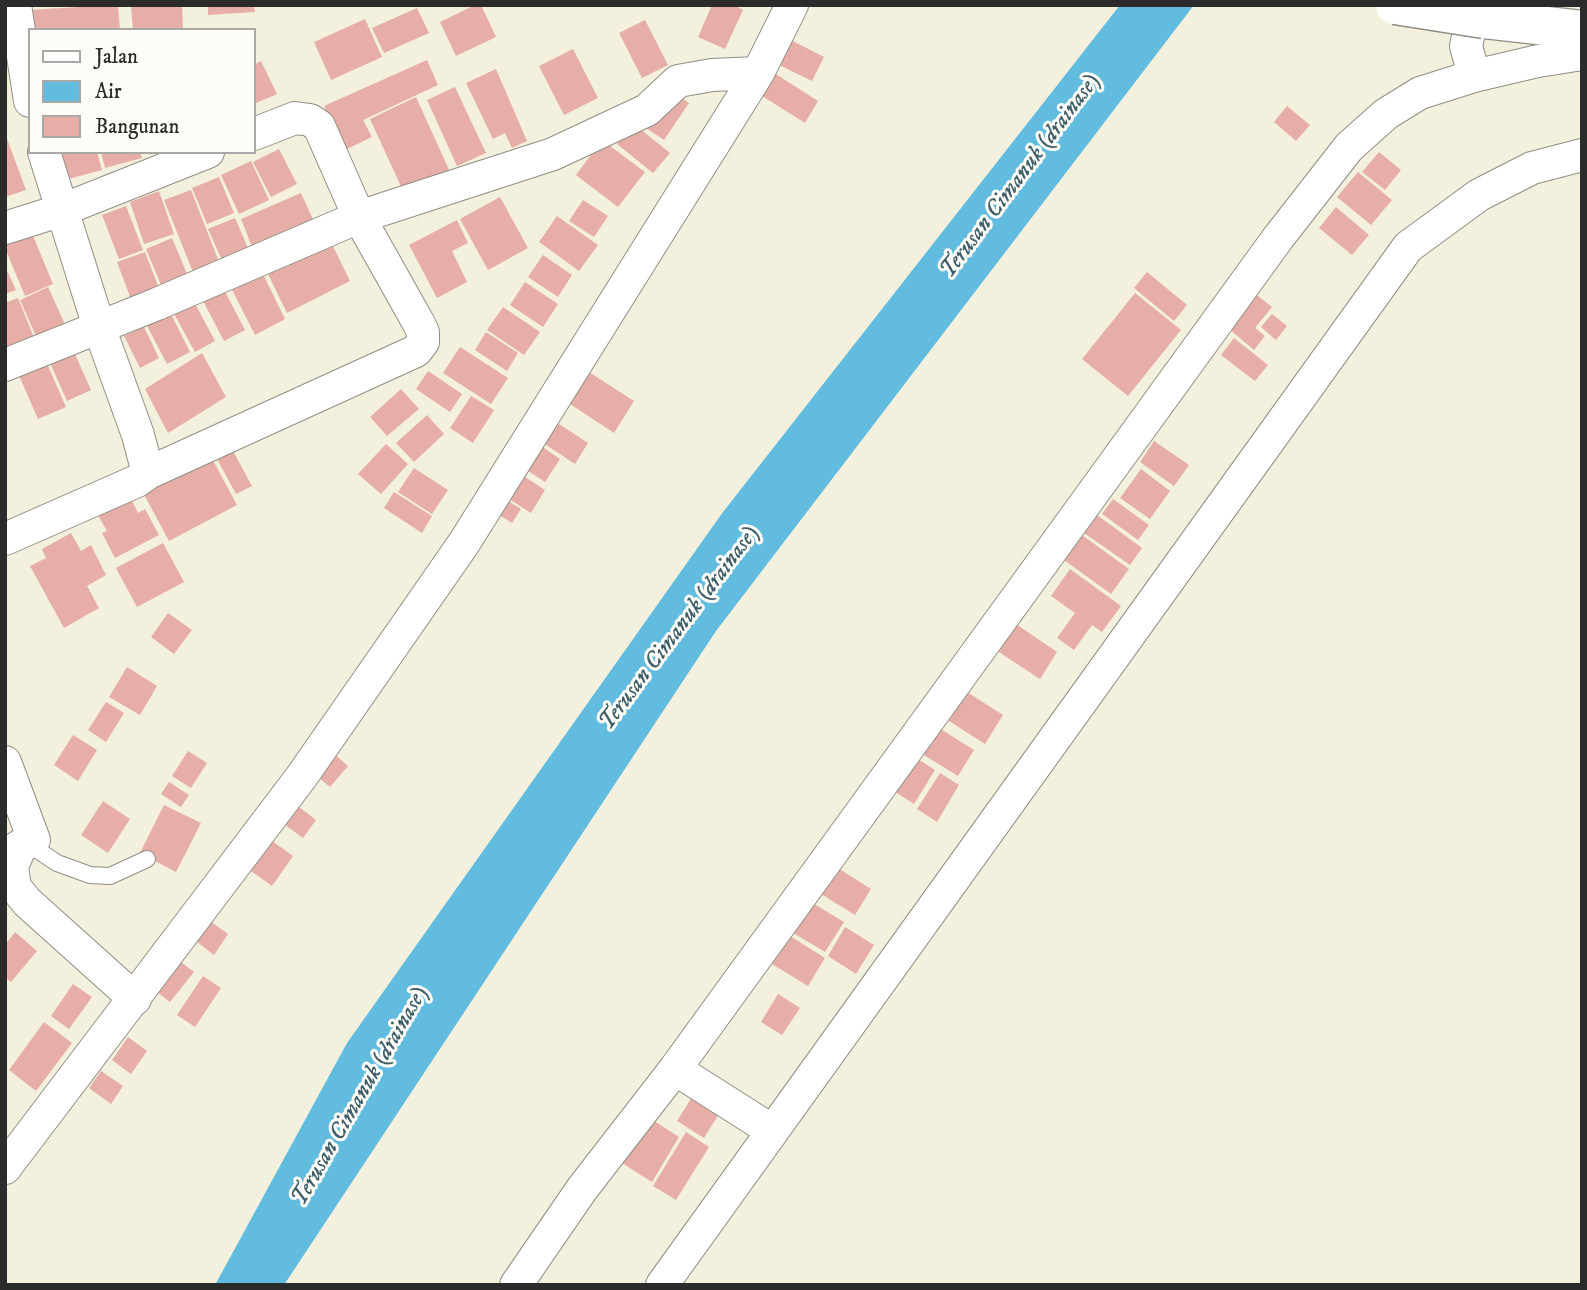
<!DOCTYPE html>
<style>
body{margin:0}
#map{position:relative;width:1587px;height:1290px;overflow:hidden;background:#f4f0de;font-family:"IM FELL DW Pica",serif}
canvas{display:block}
.frame{position:absolute;inset:0;border:7px solid #2b2b2b;pointer-events:none}
.legend{position:absolute;left:28px;top:28px;width:228px;height:126px;box-sizing:border-box;background:#fdfcf7;border:2px solid #a9a8a5;margin:0;padding:9px 12px;list-style:none;font-size:21px;color:#2b2b2b}
.legend li{display:flex;align-items:center;gap:14px;height:35px}
.legend b{width:35px;border:2px solid #a9a8a5}
</style>
<div id="map">
<canvas width="1587" height="1290"></canvas>
<div class="frame"></div>
<ul class="legend">
<li><b style="height:9px;background:#fff"></b>Jalan</li>
<li><b style="height:19px;background:#61bcdf"></b>Air</li>
<li><b style="height:19px;background:#e6aea6"></b>Bangunan</li>
</ul>
</div>
<script>
const ctx = document.querySelector('canvas').getContext('2d');
ctx.lineJoin = 'round';
function fillPath(path, color) {
  ctx.fillStyle = color;
  ctx.fill(path, 'evenodd');
}
function toPath(rows) {
  const path = new Path2D();
  for (const r of rows) {
    path.moveTo(r[0], r[1]);
    for (let i = 2; i < r.length; i += 2) path.lineTo(r[i], r[i + 1]);
  }
  return path;
}
function stroke(path, color, width, dash) {
  ctx.strokeStyle = color;
  ctx.lineWidth = width;
  ctx.lineCap = dash ? 'butt' : 'round';
  ctx.setLineDash(dash || []);
  ctx.stroke(path);
}
function drawText(font, color, halo, rows, align = 'center') {
  ctx.font = font + ' "IM FELL DW Pica",serif';
  ctx.lineWidth = 6;
  ctx.setLineDash([]);
  ctx.textBaseline = 'middle';
  ctx.strokeStyle = halo;
  ctx.fillStyle = color;
  for (const [text, x, y, turn = 0] of rows) {
    ctx.save();
    ctx.translate(x, y);
    ctx.rotate((+turn || 0) * Math.PI / 180);
    ctx.textAlign = isNaN(turn) ? turn : align;
    if (halo) ctx.strokeText(text, 0, 0);
    ctx.fillText(text, 0, 0);
    ctx.restore();
  }
}
const water = toPath([
 [1120,5,1194,5,716,631,284,1285,215,1285,347,1043,723,512]
]);
const building = toPath([
 [112,5,118,5,120,30,31,30,29,10],
 [131,5,182,5,183,30,133,30],
 [208,5,254,5,255,12,208,15],
 [475,5,481,5,496,37,456,56,440,22],
 [712,5,734,5,743,10,725,49,698,37],
 [417,8,429,33,384,53,372,28],
 [365,19,382,57,331,80,314,42],
 [645,20,668,65,642,78,619,33],
 [785,37,824,57,812,81,773,62],
 [573,49,598,98,564,115,539,66],
 [427,60,438,85,363,120,372,137,345,150,324,106],
 [261,61,277,94,254,104,254,65],
 [496,69,527,141,512,148,505,133,493,139,466,83],
 [768,69,818,101,805,123,754,91],
 [455,87,486,153,457,166,427,100],
 [671,90,689,103,664,140,646,128],
 [416,97,450,172,404,193,370,119],
 [1287,106,1310,125,1296,141,1274,122],
 [634,124,670,153,653,173,617,144],
 [6,136,26,190,5,197,5,137],
 [602,140,645,172,618,207,576,175],
 [279,149,297,184,271,197,253,162],
 [58,152,97,152,102,170,65,180],
 [101,152,140,152,142,158,105,168],
 [1379,152,1401,170,1385,190,1362,172],
 [251,161,269,200,239,214,221,175],
 [1358,172,1392,200,1371,225,1337,197],
 [219,177,234,213,207,224,192,188],
 [191,190,221,267,195,277,164,200],
 [159,191,174,234,144,244,130,202],
 [301,193,316,226,254,252,241,219],
 [500,197,528,248,488,270,460,219],
 [583,200,608,216,594,237,569,221],
 [126,206,143,250,119,259,102,215],
 [1336,207,1369,235,1352,255,1319,228],
 [557,216,598,245,579,271,539,242],
 [235,218,251,255,225,267,208,229],
 [457,220,468,243,452,251,467,282,437,298,409,245],
 [31,231,53,284,25,296,5,248,5,242],
 [172,238,192,286,166,297,146,249],
 [329,238,350,281,287,313,266,270],
 [145,252,160,291,132,302,117,262],
 [543,255,572,275,558,297,528,277],
 [5,266,16,290,5,294],
 [259,266,285,319,255,335,228,282],
 [1147,272,1187,305,1174,321,1134,288],
 [525,282,558,304,543,327,510,305],
 [222,286,245,330,224,341,201,297],
 [48,287,68,331,39,343,20,300],
 [1249,289,1272,307,1255,328,1265,336,1254,350,1222,323],
 [1135,293,1181,330,1128,396,1082,359],
 [18,298,35,340,9,351,5,341,5,303],
 [193,300,215,341,195,352,173,312],
 [503,307,540,332,524,355,487,330],
 [169,310,190,352,167,364,145,322],
 [1272,314,1287,326,1276,340,1261,327],
 [144,327,159,358,140,368,124,336],
 [486,332,518,353,507,371,475,350],
 [1234,338,1268,365,1255,381,1221,355],
 [70,343,91,390,67,401,46,354],
 [460,347,508,378,491,404,443,373],
 [202,353,226,397,168,433,145,389],
 [45,359,66,407,38,419,17,371],
 [578,365,634,401,614,433,558,396],
 [428,371,462,394,450,412,416,389],
 [401,389,419,409,387,436,370,417],
 [471,396,494,410,473,443,450,428],
 [427,415,444,434,414,462,396,443],
 [553,420,588,443,575,464,540,441],
 [531,439,560,459,545,482,516,463],
 [1154,441,1189,465,1174,486,1140,462],
 [386,444,408,464,381,494,358,474],
 [208,451,237,505,169,541,140,487],
 [233,451,252,486,236,494,217,459],
 [414,468,448,490,432,514,398,492],
 [1141,469,1170,491,1150,519,1120,498],
 [516,471,545,490,531,513,501,494],
 [394,492,432,516,422,533,384,508],
 [128,493,138,513,145,509,159,535,115,558,102,533,107,531,95,510],
 [500,496,521,509,512,523,491,510],
 [1113,499,1149,525,1138,540,1102,514],
 [1097,515,1142,548,1130,565,1084,533],
 [71,533,81,551,91,545,106,575,87,586,99,608,64,628,30,566,46,558,42,549],
 [1082,535,1129,569,1111,594,1064,560],
 [163,543,184,582,137,607,116,568],
 [1070,569,1121,606,1102,632,1092,625,1074,650,1057,638,1075,613,1051,596],
 [168,613,192,630,174,654,151,637],
 [1016,624,1057,652,1040,679,999,652],
 [127,667,157,686,140,715,109,697],
 [967,692,1003,715,985,744,949,721],
 [106,702,124,713,106,742,88,730],
 [936,726,974,750,958,776,919,752],
 [73,735,97,750,78,781,54,765],
 [188,751,207,763,191,788,172,776],
 [332,752,348,766,330,787,313,773],
 [910,754,935,770,914,804,889,788],
 [940,773,959,785,937,822,917,809],
 [169,782,189,795,181,807,161,794],
 [103,801,130,819,108,853,81,835],
 [295,804,316,820,303,838,281,822],
 [164,805,201,823,176,872,140,853],
 [265,836,293,856,272,886,244,866],
 [838,868,871,889,855,915,821,894],
 [809,901,844,922,825,952,790,931],
 [202,915,228,934,214,955,188,935],
 [845,927,874,945,856,974,828,956],
 [15,932,37,951,11,982,5,977,5,945],
 [790,936,825,958,808,986,772,964],
 [177,959,194,972,170,1002,153,989],
 [203,976,221,988,195,1027,177,1015],
 [73,984,92,997,69,1029,51,1016],
 [778,994,800,1008,782,1035,761,1022],
 [44,1022,72,1043,36,1091,9,1070],
 [128,1037,147,1051,131,1074,112,1060],
 [101,1071,123,1086,111,1104,89,1088],
 [692,1097,719,1114,704,1138,677,1121],
 [642,1113,679,1137,652,1182,614,1158],
 [686,1132,709,1147,676,1200,653,1186]
]);
const service = toPath([
 [34,840,39,851,57,863,90,875,110,876,147,859]
]);
const minor = toPath([
 [15,5,30,101],
 [1474,76,1466,46,1475,5],
 [5,228,62,210,208,152],
 [5,365,157,304,359,217,553,154,647,110,678,81,712,75,758,73,792,5],
 [148,473,416,351,423,342,423,332,418,322,359,217,319,126,310,120,295,118,254,134],
 [5,539,137,481,148,473,138,435,99,327,44,152],
 [5,762,34,840,12,850],
 [21,845,12,867,15,887,27,902,135,999],
 [675,1069,771,1130],
 [5,1168,302,776,464,543,758,73],
 [516,1285,582,1189,675,1069,1278,238,1349,147,1386,114,1420,93,1474,76,1538,61,1582,54],
 [662,1285,1408,247,1479,195,1532,168,1582,155]
]);
const primary = toPath([
 [1484,19,1582,30]
]);
const primaryBridge = toPath([
 [1395,5,1484,19]
]);
const waterNames = [
 ["Terusan Cimanuk (drainase)",1021,177,-53],
 ["Terusan Cimanuk (drainase)",680,629,-53],
 ["Terusan Cimanuk (drainase)",361,1097,-60]
];
fillPath(water, '#61bcdf');
fillPath(building, '#e6aea6');
stroke(service, '#908e84', 18);
stroke(minor, '#908e84', 34);
stroke(primary, '#908e84', 41);
stroke(service, '#fff', 16);
stroke(minor, '#fff', 32);
stroke(primary, '#fff', 38);
stroke(primaryBridge, '#908e84', 41, []);
stroke(primaryBridge, '#fff', 38);
drawText('italic 23px', '#3e5e6a', '#fdfcf7', waterNames);
</script>
